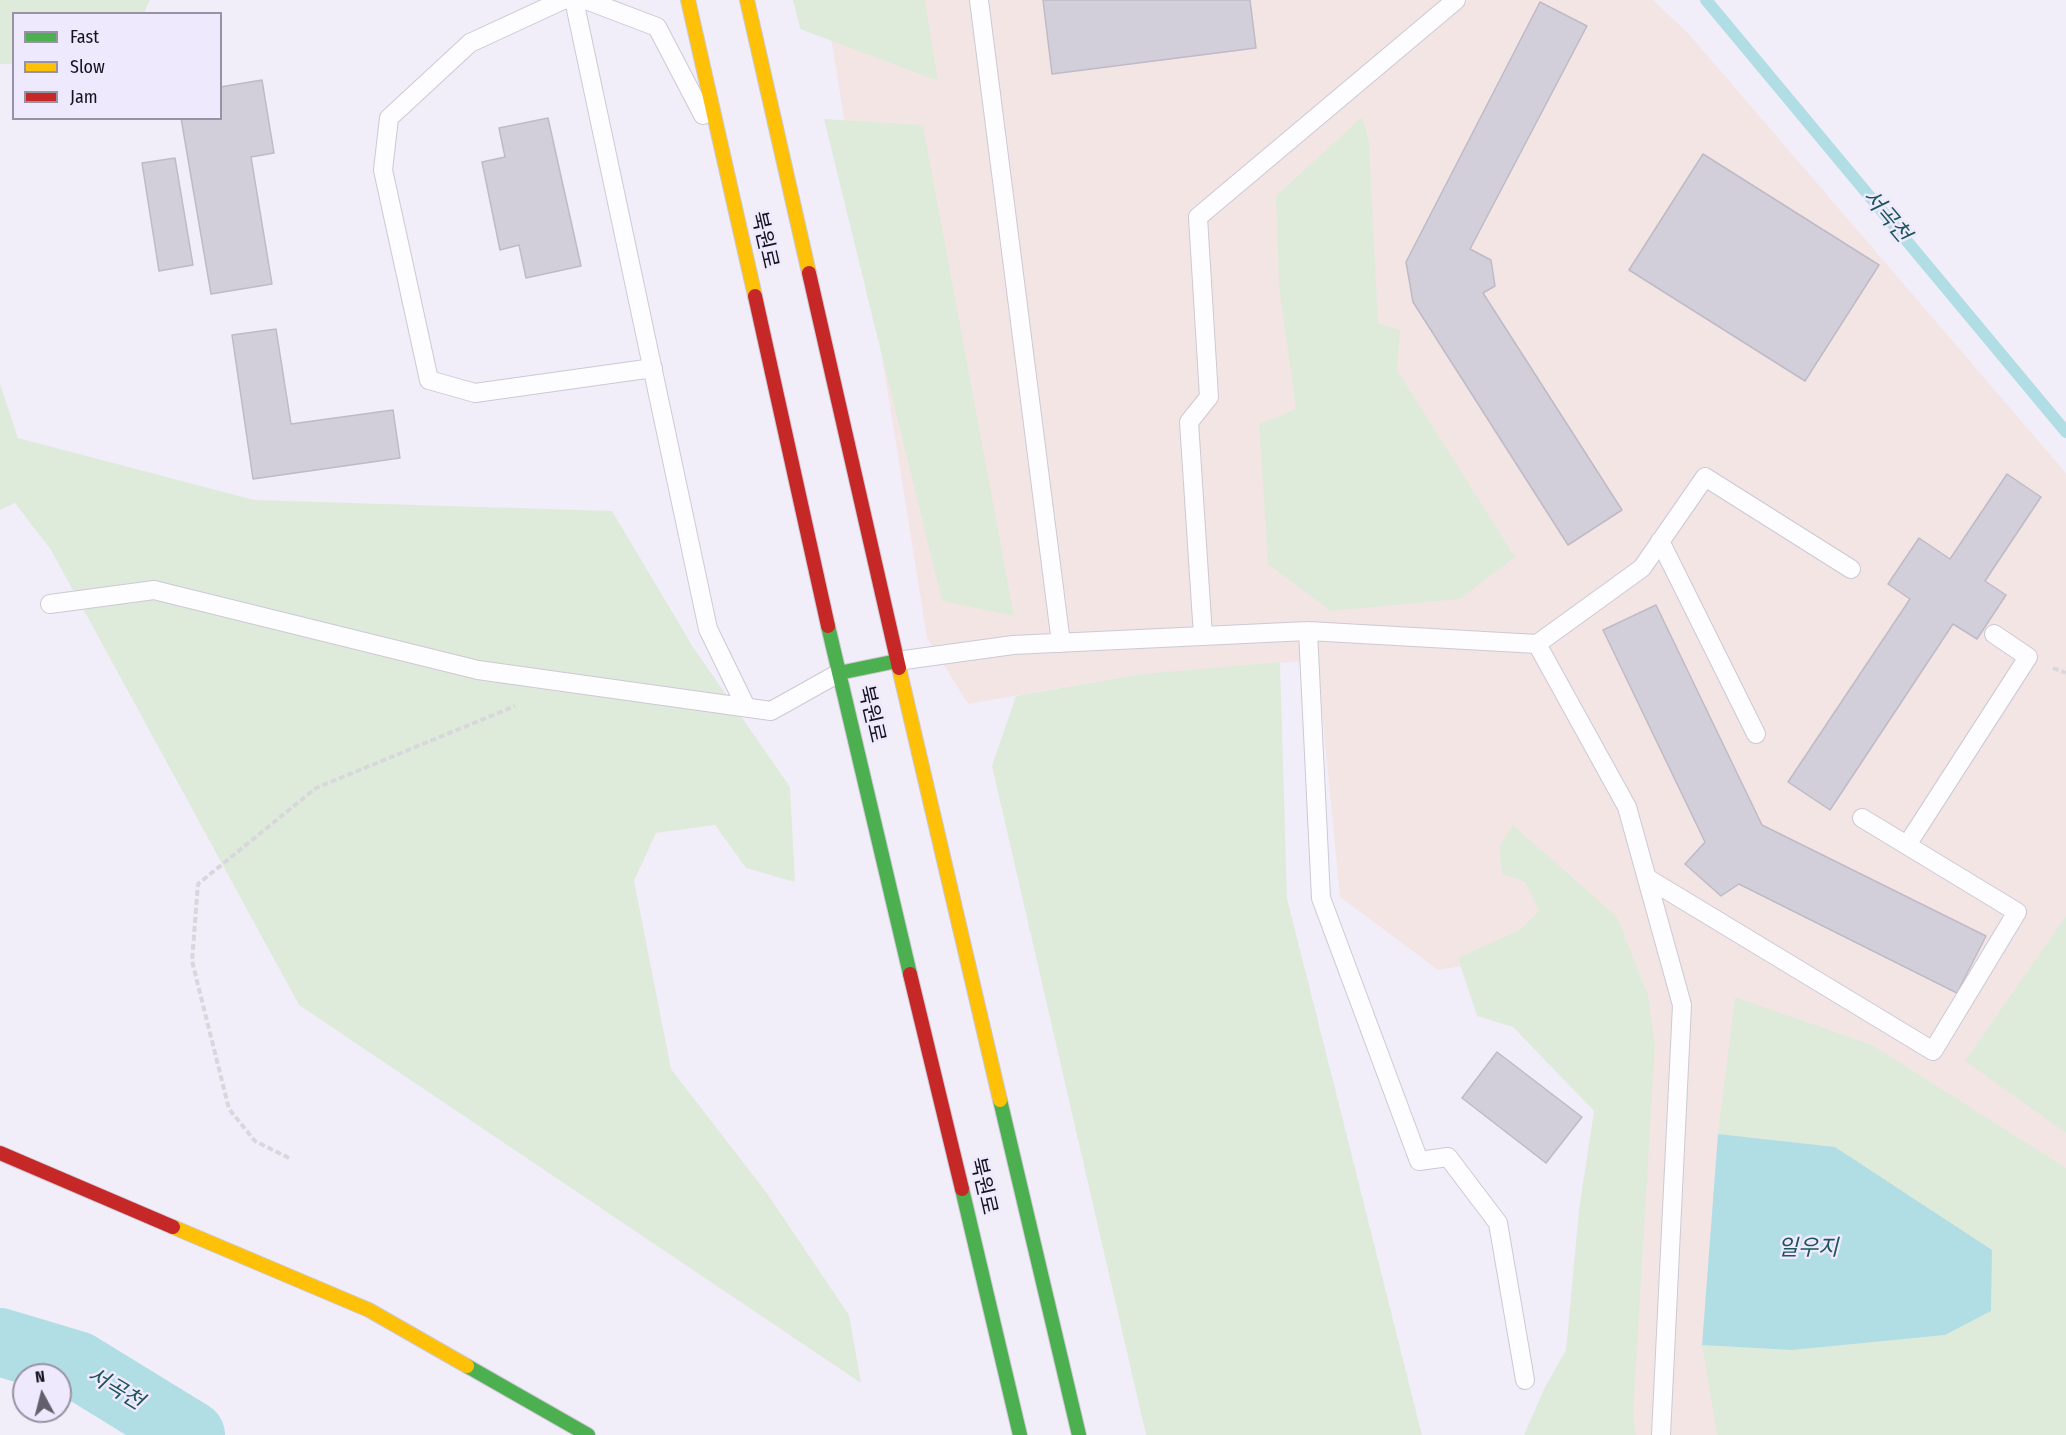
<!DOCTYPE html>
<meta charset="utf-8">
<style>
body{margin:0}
#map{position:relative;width:2066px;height:1435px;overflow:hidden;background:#f1eef9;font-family:"Fira Sans Condensed",sans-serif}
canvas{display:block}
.legend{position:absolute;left:12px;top:12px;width:210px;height:108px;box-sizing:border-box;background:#efe9fe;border:2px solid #9893a4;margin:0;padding:8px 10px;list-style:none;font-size:18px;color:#16131e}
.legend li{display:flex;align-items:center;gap:12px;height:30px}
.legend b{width:30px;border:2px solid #9893a4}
.north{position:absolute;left:12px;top:1363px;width:60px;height:60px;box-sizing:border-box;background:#efe9fe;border:2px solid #9893a4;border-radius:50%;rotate:353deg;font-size:16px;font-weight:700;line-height:24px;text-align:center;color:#16131e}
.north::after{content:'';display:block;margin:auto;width:21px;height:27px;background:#63606b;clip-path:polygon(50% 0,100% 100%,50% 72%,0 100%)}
</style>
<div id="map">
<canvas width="2066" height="1435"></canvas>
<ul class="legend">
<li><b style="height:8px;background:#4caf50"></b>Fast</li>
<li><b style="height:8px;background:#ffc107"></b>Slow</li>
<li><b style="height:8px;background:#c62828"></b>Jam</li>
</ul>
<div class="north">N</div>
</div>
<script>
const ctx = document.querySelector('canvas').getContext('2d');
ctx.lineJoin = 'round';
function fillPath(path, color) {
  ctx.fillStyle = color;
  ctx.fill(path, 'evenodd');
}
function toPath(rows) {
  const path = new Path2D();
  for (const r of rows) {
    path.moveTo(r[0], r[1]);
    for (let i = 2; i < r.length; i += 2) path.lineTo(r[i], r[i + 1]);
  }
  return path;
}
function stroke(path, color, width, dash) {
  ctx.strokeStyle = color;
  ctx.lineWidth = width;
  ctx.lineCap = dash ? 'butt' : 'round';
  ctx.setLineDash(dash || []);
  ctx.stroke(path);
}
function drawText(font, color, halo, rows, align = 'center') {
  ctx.font = font + ' "Fira Sans Condensed","Noto Sans KR",sans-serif';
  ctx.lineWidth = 5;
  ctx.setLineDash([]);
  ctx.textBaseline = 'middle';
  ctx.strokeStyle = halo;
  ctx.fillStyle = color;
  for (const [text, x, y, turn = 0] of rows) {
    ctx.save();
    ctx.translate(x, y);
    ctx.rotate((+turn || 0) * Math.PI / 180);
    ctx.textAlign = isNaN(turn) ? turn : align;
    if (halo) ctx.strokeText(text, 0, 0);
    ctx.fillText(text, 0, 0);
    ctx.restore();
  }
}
const education = toPath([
 [825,0,1653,0,1688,33,2066,473,2066,1435,1582,1435,1618,1068,1543,953,1438,970,1340,897,1317,660,1141,674,968,704,927,638]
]);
const green = toPath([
 [0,0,150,0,144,13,14,14,13,64,0,64],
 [793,0,925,0,938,81,800,29],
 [1362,117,1369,141,1378,323,1400,330,1397,370,1515,557,1460,599,1331,611,1268,564,1259,424,1296,409,1279,287,1276,196],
 [824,119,923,125,1014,616,942,601],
 [0,384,18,438,254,500,612,511,693,647,790,787,795,882,746,868,715,825,656,833,634,881,671,1069,766,1192,849,1315,861,1383,299,1005,51,550,15,503,0,510],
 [1280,662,1287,898,1422,1435,1146,1435,992,766,1016,696,1141,674],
 [1513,825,1617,917,1648,995,1655,1045,1633,1416,1636,1435,1524,1435,1544,1389,1566,1350,1579,1210,1594,1111,1513,1027,1477,1016,1458,958,1521,929,1539,911,1525,882,1502,874,1499,847],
 [2066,916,2066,1133,1965,1061],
 [1735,997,1872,1045,2066,1168,2066,1435,1717,1435,1702,1345,1792,1350,1945,1335,1991,1311,1992,1250,1835,1147,1718,1134]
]);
const water = toPath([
 [1718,1134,1835,1147,1992,1250,1991,1311,1945,1335,1792,1350,1702,1345]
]);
const stream = toPath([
 [1706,0,2066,432]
]);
const river = toPath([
 [0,1342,77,1365,191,1435]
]);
const building = toPath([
 [1043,0,1250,0,1256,48,1052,74,1043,0],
 [1540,2,1587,26,1470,249,1491,260,1495,286,1483,293,1622,510,1568,545,1413,302,1406,262,1540,2],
 [262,80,274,153,251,157,272,284,211,294,181,118,220,118,220,87,262,80],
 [548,118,581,266,526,278,519,245,500,250,482,162,505,157,499,128,548,118],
 [1703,154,1879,265,1805,381,1629,270,1703,154],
 [175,158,193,265,159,271,142,163,175,158],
 [276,329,291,424,393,410,400,458,253,479,232,335,276,329],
 [2007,474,2041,497,1985,581,2006,595,1977,639,1953,624,1830,810,1788,782,1910,599,1888,584,1919,538,1950,559,2007,474],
 [1656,605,1762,825,1986,936,1957,993,1739,884,1721,896,1685,864,1705,842,1603,630,1656,605],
 [1497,1052,1582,1117,1546,1163,1462,1098,1497,1052]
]);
const path = toPath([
 [2053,668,2066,673],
 [289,1158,255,1141,229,1109,192,961,198,884,316,788,515,706]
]);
const lane = toPath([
 [563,0,470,43,389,118,383,170,429,380,475,393,653,368],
 [574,0,708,629,746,707],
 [586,0,657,27,703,115],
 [979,0,1061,643],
 [1660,541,1756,734],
 [50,604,154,590,478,670,771,711,839,673],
 [1308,631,1321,898,1419,1161,1448,1157,1498,1223,1525,1380],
 [1203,636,1189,422,1209,397,1198,217,1456,0],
 [1537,644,1642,568,1705,477,1851,569],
 [897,661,1013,645,1308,631,1537,644,1627,807,1682,1005,1661,1435],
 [1907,845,2028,657,1994,634],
 [1647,878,1933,1051,2017,912,1862,818]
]);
const fast = toPath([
 [828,626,910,974],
 [839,673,897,661],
 [1000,1100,1079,1435],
 [962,1189,1020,1435],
 [467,1366,588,1435]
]);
const slow = toPath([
 [688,0,755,296],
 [747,0,809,273],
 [899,668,1000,1100],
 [173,1227,369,1310,467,1366]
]);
const jam = toPath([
 [809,273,899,668],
 [755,296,828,626],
 [910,974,962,1189],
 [0,1153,173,1227]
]);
const streetNames = [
 ["북원로",764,240,77],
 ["북원로",871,714,77],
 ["북원로",983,1186,77]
];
const waterNames = [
 ["서곡천",1886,216,50],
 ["일우지",1808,1249],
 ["서곡천",115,1389,31]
];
fillPath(education, '#f4e5e5');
fillPath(green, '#deebdb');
fillPath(water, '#b0dee4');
stroke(stream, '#b0dee4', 12);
stroke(river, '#b0dee4', 68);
fillPath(building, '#d2cfda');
stroke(building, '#bebbc6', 1.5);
stroke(lane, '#ccc9d4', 20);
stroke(fast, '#ccc9d4', 16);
stroke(slow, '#ccc9d4', 16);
stroke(jam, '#ccc9d4', 16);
stroke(path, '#d8d7db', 4, [6, 3]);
stroke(lane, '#fdfcfe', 18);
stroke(fast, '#4caf50', 14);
stroke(slow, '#ffc107', 14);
stroke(jam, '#c62828', 14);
drawText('21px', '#16131e', '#efe9fe', streetNames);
drawText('italic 22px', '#1c5659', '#efe9fe', waterNames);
</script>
